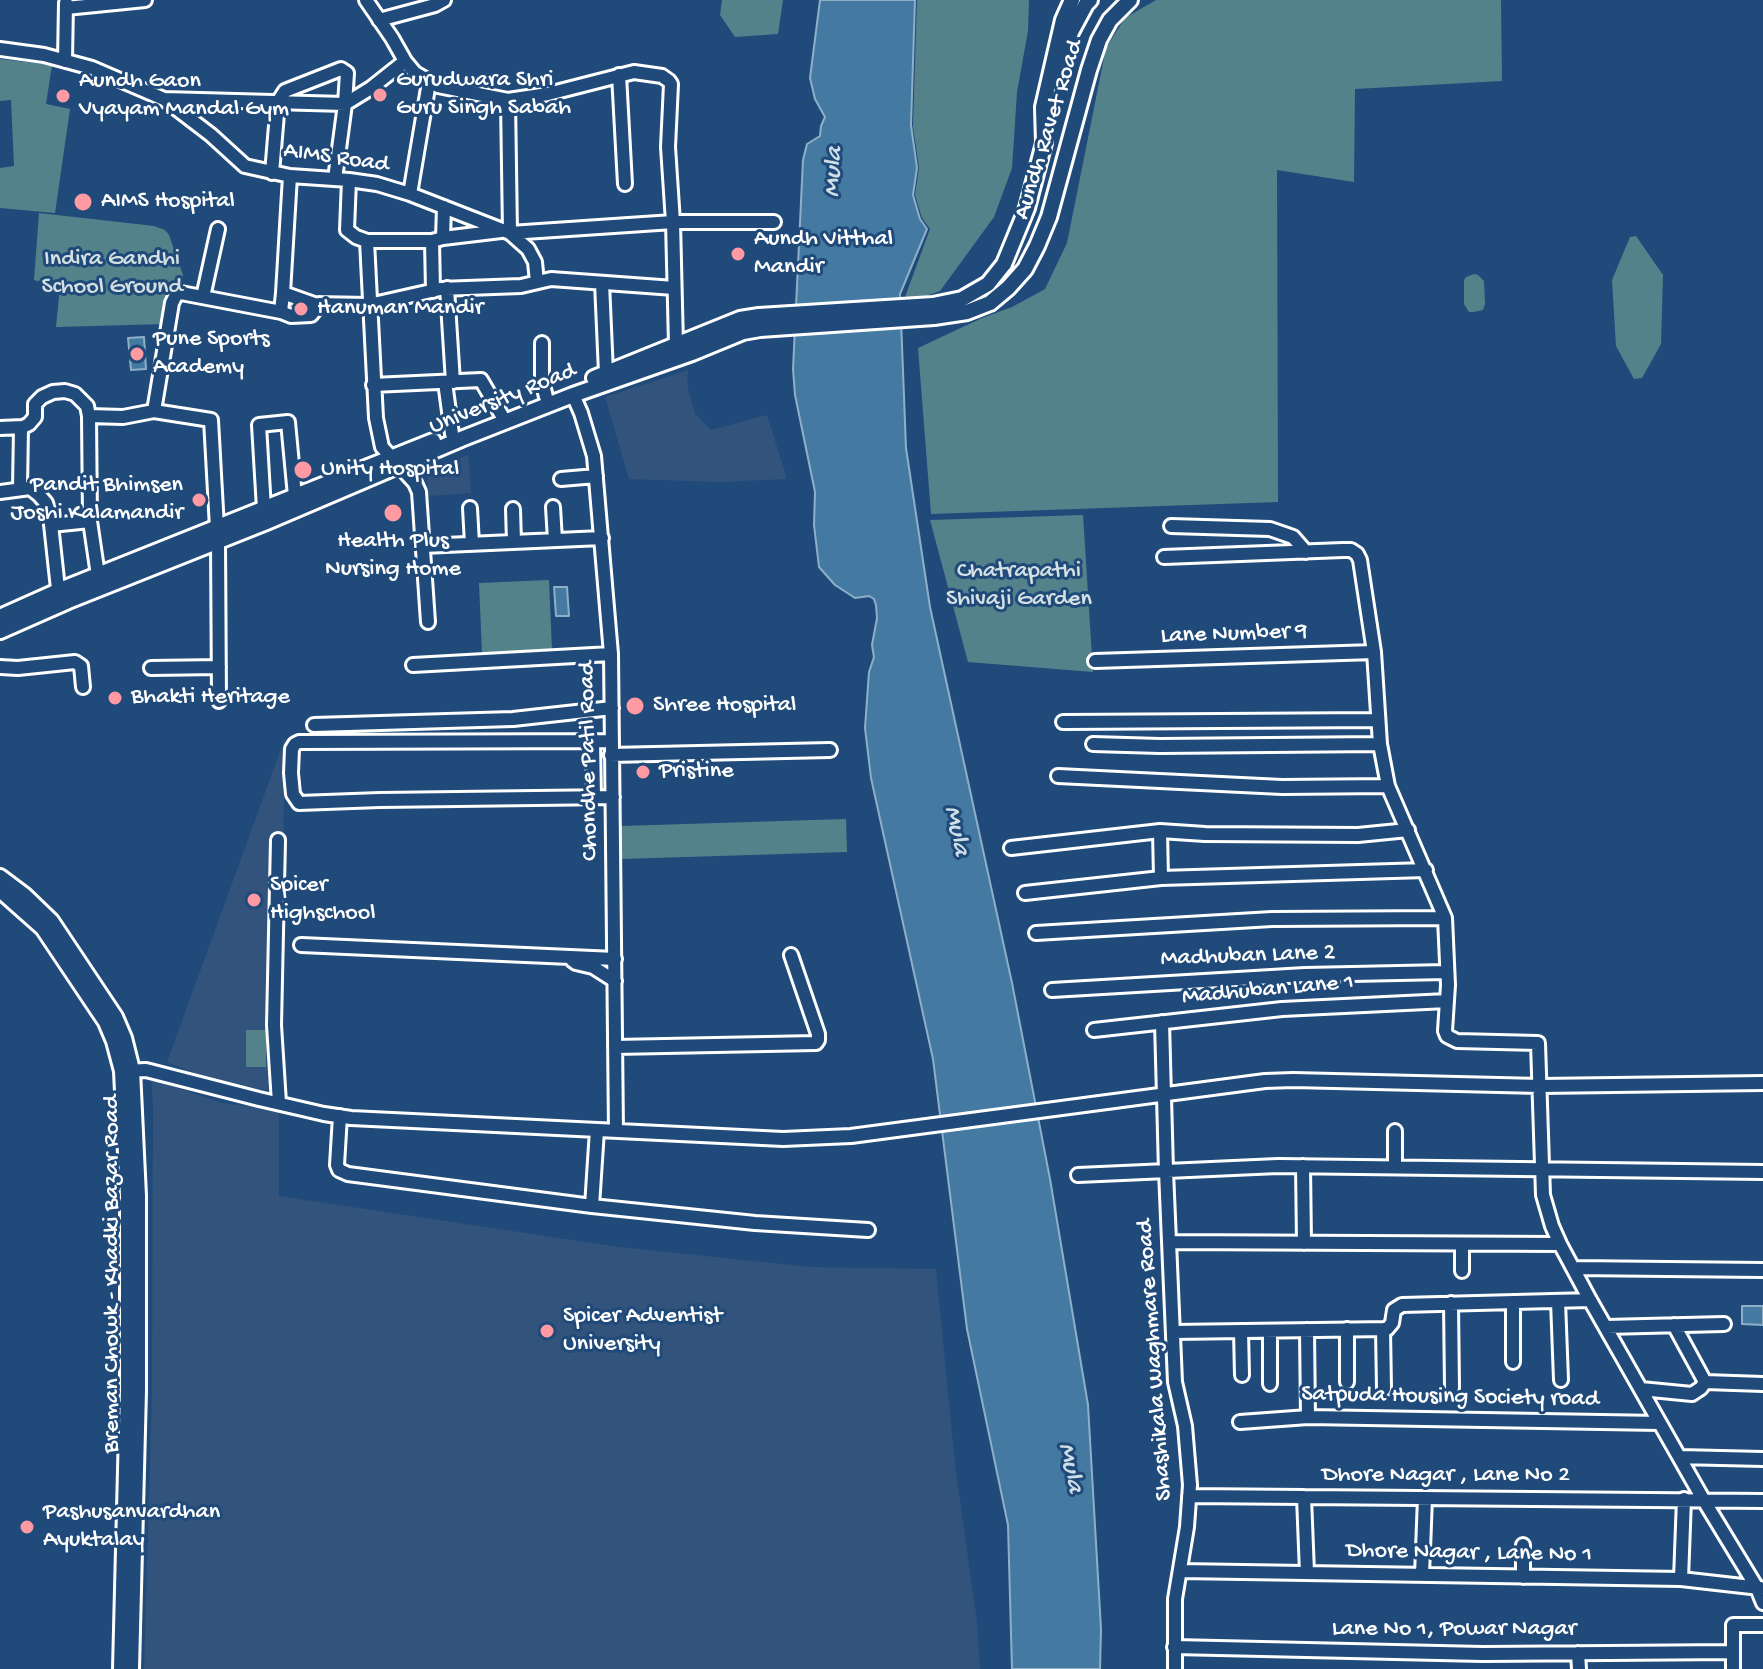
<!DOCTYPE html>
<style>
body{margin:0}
canvas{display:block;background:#1f4a7a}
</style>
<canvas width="1763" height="1669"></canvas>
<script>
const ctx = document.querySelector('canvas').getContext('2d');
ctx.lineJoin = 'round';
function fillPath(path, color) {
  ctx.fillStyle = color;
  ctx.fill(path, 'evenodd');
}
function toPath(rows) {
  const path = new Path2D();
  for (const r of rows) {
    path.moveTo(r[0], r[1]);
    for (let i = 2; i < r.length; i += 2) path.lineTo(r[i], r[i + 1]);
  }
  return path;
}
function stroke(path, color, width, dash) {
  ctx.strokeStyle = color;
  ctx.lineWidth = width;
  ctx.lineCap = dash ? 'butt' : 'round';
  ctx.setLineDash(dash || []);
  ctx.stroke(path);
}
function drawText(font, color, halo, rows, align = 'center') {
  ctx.font = font + ' "Gochi Hand",sans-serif';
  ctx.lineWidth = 6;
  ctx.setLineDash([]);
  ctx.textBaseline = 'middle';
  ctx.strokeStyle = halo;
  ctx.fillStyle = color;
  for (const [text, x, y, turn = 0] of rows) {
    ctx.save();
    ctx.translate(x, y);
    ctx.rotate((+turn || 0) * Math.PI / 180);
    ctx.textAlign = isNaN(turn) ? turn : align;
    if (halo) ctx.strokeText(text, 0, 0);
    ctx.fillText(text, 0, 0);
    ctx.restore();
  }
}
const built = toPath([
 [688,370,687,384,695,414,711,430,767,415,787,479,720,482,629,479,605,397],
 [468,455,471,493,428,496,427,471],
 [285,738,279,1092,216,1082,167,1062],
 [151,1079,222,1103,279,1110,279,1196,619,1247,811,1267,936,1269,955,1465,977,1622,980,1669,144,1669,152,1392,153,1104]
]);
const green = toPath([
 [722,0,783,0,778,34,735,37,720,15],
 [917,0,1029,0,1028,31,1017,92,1012,168,994,217,940,291,923,297,905,297,930,229,922,218,915,195,919,168,913,126],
 [1156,0,1501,0,1502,81,1355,89,1354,182,1277,170,1278,502,931,514,918,348,982,318,1012,307,1045,289,1067,243,1106,48,1125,18],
 [0,59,52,65,46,104,70,109,55,213,0,208,0,168,14,166,11,100,0,101],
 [39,213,154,226,165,230,169,235,183,275,181,281,171,288,169,292,165,324,56,327,60,287,34,280],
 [1636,236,1663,275,1661,344,1642,378,1634,379,1616,346,1612,280,1630,237],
 [1474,274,1478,275,1484,281,1485,304,1483,310,1474,312,1469,312,1464,304,1464,280,1466,277],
 [1083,515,1093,672,968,662,930,520],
 [549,580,552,650,482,653,479,583],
 [846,819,847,852,621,859,621,826],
 [246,1030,266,1030,266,1067,246,1067]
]);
const water = toPath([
 [820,0,915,0,911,125,917,168,913,195,920,219,927,229,900,294,906,448,930,607,1012,983,1050,1179,1088,1405,1101,1629,1100,1669,1012,1669,1008,1525,967,1329,933,1059,871,778,865,728,869,672,874,657,872,645,877,618,876,605,874,599,869,596,855,598,835,585,819,567,814,525,815,492,795,395,793,369,803,160,807,144,820,136,821,126,825,117,815,99,810,78,820,0],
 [144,337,146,369,131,370,128,338,144,337],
 [554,587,567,587,569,616,556,616,554,587],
 [1742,1306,1763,1306,1763,1325,1742,1324,1742,1306]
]);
const minor = toPath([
 [366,0,392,38,405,61,415,73,438,86,508,100,548,94,634,72,662,76,669,81,671,84,668,147,673,222,676,345],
 [66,8,145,0],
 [379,20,435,5,444,0],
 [0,49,44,55,92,68,164,99,211,135,245,166,290,176,349,180,377,184,410,194,510,233,673,222,774,222],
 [65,61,66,3],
 [619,75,625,184],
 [164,99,345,104,371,88,405,61],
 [508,100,510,233,528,249,535,262,537,282],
 [272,173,278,102,285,91,341,69,347,73,345,104,335,179],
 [290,176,283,293,314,304,369,305,440,289,521,286,551,279,674,288],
 [349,180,347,230,356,237,367,241,432,241,443,238,501,231],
 [410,194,429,82],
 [443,238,444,207],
 [367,241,376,418,382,447,415,483,419,492,428,622],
 [432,241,433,291],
 [602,283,606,373],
 [447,288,453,382],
 [203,297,218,229],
 [281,312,291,316,311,315,320,304],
 [542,343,542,380,546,397],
 [445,382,452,434],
 [373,385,481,380,505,421],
 [573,395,581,413,594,456,611,654,616,1131],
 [89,416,123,417,154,411],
 [0,428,23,427],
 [561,479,596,476],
 [20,488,21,428,29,424,35,417,35,404,42,397,53,392,65,391,75,394,87,406,89,416,90,521],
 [0,492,30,488,39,495,46,503,50,515,59,598],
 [553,507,555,540],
 [470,508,472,544],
 [264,509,259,425,288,422,295,496],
 [513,509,514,542],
 [51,525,90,521,99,582],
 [1171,526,1270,529,1293,537,1306,552],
 [217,528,211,420,154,411,172,303,176,295,181,293,281,312,283,293],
 [218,542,219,701],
 [423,546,602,538],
 [1164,557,1343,550,1351,550,1357,554,1360,560,1374,652,1380,744,1388,786,1445,918,1448,985,1445,1031,1447,1036,1457,1041,1538,1043,1543,1195,1552,1226,1560,1244,1590,1300,1703,1499,1757,1588,1763,1603],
 [1095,661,1374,652],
 [413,665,611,654],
 [0,667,18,668,75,662,81,666,83,687],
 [151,668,219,667],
 [1063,722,1378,720],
 [314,725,513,719,612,708],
 [593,741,594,797],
 [612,741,299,742,295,744,292,749,291,773,293,794,299,803,380,800,613,797],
 [1093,744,1160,746,1380,744],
 [611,755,830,750],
 [1058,776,1282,787,1388,786],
 [1160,831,1161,878],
 [278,840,274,1025,279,1103],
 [1011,848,1160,831,1205,834,1358,835,1408,830],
 [1025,893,1161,878,1426,870],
 [1036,933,1272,919,1445,918],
 [301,945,615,959],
 [572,960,576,963,593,967,615,981],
 [1052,990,1305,975,1446,972],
 [1162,1022,1166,1171,1175,1382,1185,1426,1190,1485,1187,1527,1175,1599,1175,1669],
 [1094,1030,1282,1009,1447,1001],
 [615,1047,816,1043,818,1040,818,1034,791,955],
 [124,1071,146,1070,259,1099,324,1114,351,1118,783,1139,851,1136,1265,1081,1293,1080,1540,1086,1763,1083],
 [340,1116,337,1165,339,1170,348,1174,592,1206,755,1223,868,1230],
 [1395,1131,1395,1167],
 [1303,1166,1304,1243],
 [1078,1175,1278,1166,1763,1172],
 [592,1206,597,1130],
 [1169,1242,1560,1244],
 [1462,1244,1462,1271],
 [1573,1268,1763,1270],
 [1558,1301,1561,1380],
 [1513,1302,1513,1362],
 [1451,1303,1452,1388],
 [1674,1325,1705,1382],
 [1606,1327,1724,1324],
 [1347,1329,1347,1382],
 [1383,1329,1384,1389],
 [1307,1330,1308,1417],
 [1241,1331,1242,1375],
 [1173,1332,1387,1329,1392,1323,1394,1310,1402,1305,1590,1300],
 [1705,1382,1763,1384],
 [1270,1384,1270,1331],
 [1641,1389,1692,1394,1701,1388,1705,1382],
 [1240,1422,1308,1417,1660,1423],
 [1679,1457,1763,1459],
 [1189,1496,1763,1501],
 [1304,1497,1307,1573],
 [1180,1571,1681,1579,1760,1588],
 [1422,1575,1425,1498],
 [1523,1577,1523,1545],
 [1681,1579,1684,1499],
 [1174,1647,1483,1654,1733,1652],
 [1578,1653,1579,1669],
 [1733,1669,1733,1625,1763,1625]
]);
const major = toPath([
 [1062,69,1071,32,1086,4,1090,0],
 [594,378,740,319,759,316,933,305,962,299,988,284,1004,264,1027,208,1044,143,1043,107,1063,20,1072,0],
 [0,617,65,588,433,441],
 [0,631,68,601,264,523,461,439,573,395,692,353,743,332,760,329,934,317,967,312,990,303,1008,288,1025,269,1037,246,1049,217,1089,70,1099,40,1110,20,1130,0],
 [0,877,24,895,51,921,115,1017,124,1038,132,1070,138,1196,138,1390,131,1669],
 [0,890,43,928,106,1022,114,1041,122,1071,128,1196,128,1390,121,1669]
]);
const markers = [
 [380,95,8,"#ff9aa2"],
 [63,96,8,"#ff9aa2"],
 [83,202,10,"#ff9aa2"],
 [738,254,8,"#ff9aa2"],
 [301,309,8,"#ff9aa2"],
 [137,354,8,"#ff9aa2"],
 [303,470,10,"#ff9aa2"],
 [199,500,8,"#ff9aa2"],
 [393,513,10,"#ff9aa2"],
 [115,698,8,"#ff9aa2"],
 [635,706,10,"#ff9aa2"],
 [643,772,8,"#ff9aa2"],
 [254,900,8,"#ff9aa2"],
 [547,1331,8,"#ff9aa2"],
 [27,1527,8,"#ff9aa2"]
];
const poiNames = [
 ["Gurudwara Shri",396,81],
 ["Guru Singh Sabah",396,109],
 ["Aundh Gaon",79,82],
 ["Vyayam Mandal Gym",79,110],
 ["AIMS Hospital",101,202],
 ["Aundh Vitthal",754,240],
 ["Mandir",754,268],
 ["Hanuman Mandir",317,309],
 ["Pune Sports",153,340],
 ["Academy",153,368],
 ["Unity Hospital",321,470],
 ["Pandit Bhimsen",183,486,"right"],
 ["Joshi Kalamandir",183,514,"right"],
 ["Health Plus",393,542,"center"],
 ["Nursing Home",393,570,"center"],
 ["Bhakti Heritage",131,698],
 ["Shree Hospital",653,706],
 ["Pristine",659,772],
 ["Spicer",270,886],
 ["Highschool",270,914],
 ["Spicer Adventist",563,1317],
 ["University",563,1345],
 ["Pashusanvardhan",43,1513],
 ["Ayuktalay",43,1541]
];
const streetNames = [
 ["Aundh Ravet Road",1050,130,-73],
 ["AIMS Road",336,159,8],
 ["University Road",503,400,-22],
 ["Lane Number 9",1234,635,-2],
 ["Chondhe Patil Road",590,761,-91],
 ["Madhuban Lane 2",1248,957,-2],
 ["Madhuban Lane 1",1268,991,-5],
 ["Breman Chowk - Khadki Bazar Road",113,1274,-90],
 ["Shashikala Waghmare Road",1156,1360,-94],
 ["Satpuda Housing Society road",1450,1398,1],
 ["Dhore Nagar , Lane No 2",1446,1476],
 ["Dhore Nagar , Lane No 1",1469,1554,1],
 ["Lane No 1, Powar Nagar",1454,1630]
];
const parkNames = [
 ["Indira Gandhi",112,260],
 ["School Ground",112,288],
 ["Chatrapathi",1019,572],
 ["Shivaji Garden",1019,600]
];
const waterNames = [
 ["Mula",835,172,-87],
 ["Mula",955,831,78],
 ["Mula",1069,1468,78]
];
fillPath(built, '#32537c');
fillPath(green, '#54828a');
fillPath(water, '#447aa1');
stroke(water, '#8fafc7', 2);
stroke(minor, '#fff', 18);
stroke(major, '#fff', 20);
stroke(minor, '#1f4a7a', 12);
stroke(major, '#1f4a7a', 14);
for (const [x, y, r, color] of markers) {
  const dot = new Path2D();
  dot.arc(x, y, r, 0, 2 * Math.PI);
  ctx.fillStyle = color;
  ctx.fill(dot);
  stroke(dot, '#1f4a7a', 3);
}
drawText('24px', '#fff', '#1f4a7a', poiNames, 'left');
drawText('24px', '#fff', '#1f4a7a', streetNames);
drawText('24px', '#d4e0e2', '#1f4a7a', parkNames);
drawText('italic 26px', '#d0dee8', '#1f4a7a', waterNames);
</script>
